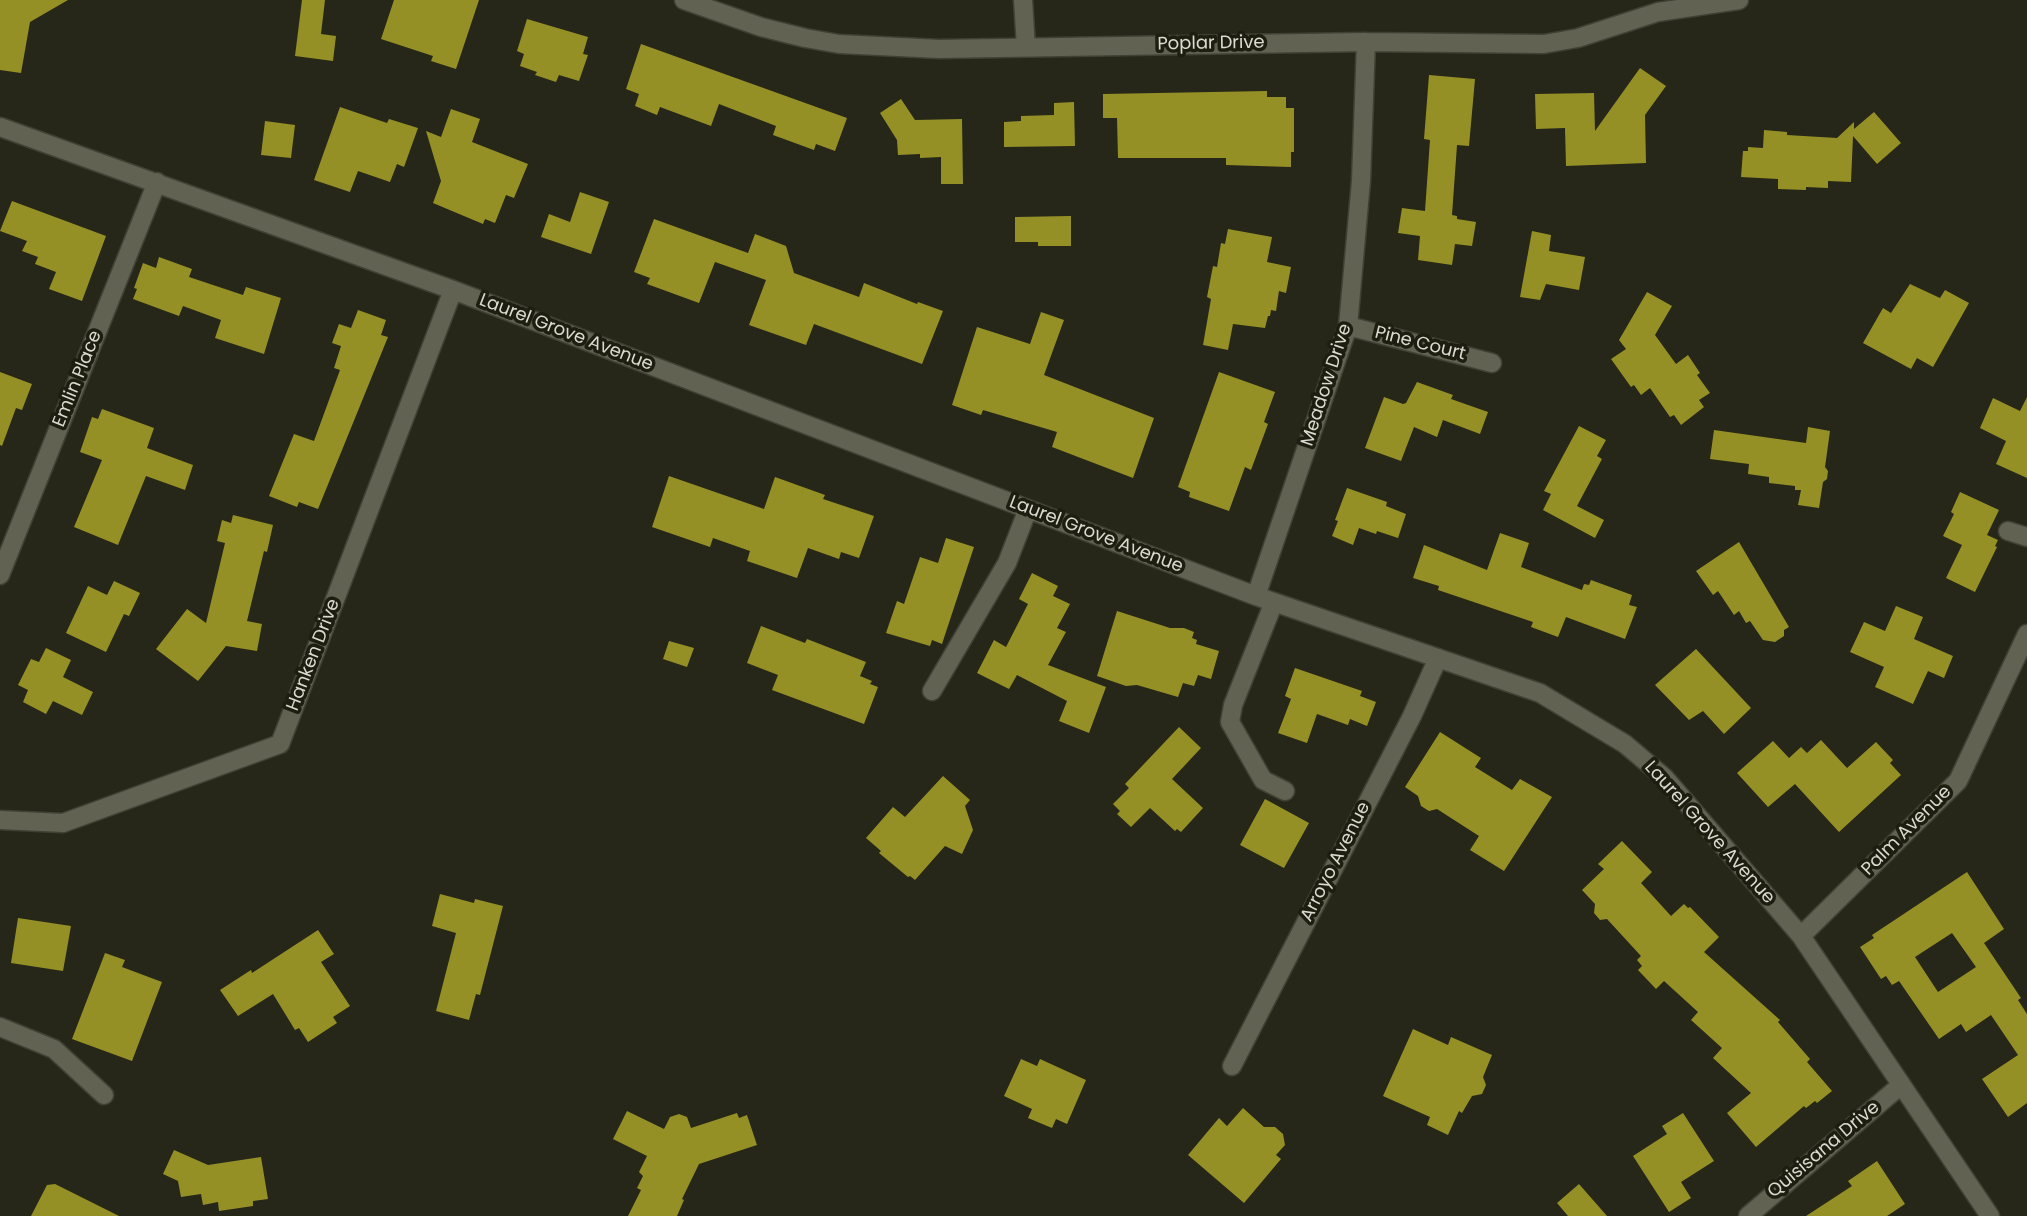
<!DOCTYPE html>
<style>
body{margin:0}
canvas{display:block;background:#262619}
</style>
<canvas width="2027" height="1216"></canvas>
<script>
const ctx = document.querySelector('canvas').getContext('2d');
ctx.lineJoin = 'round';
function fillPath(path, color) {
  ctx.fillStyle = color;
  ctx.fill(path, 'evenodd');
}
function toPath(rows) {
  const path = new Path2D();
  for (const r of rows) {
    path.moveTo(r[0], r[1]);
    for (let i = 2; i < r.length; i += 2) path.lineTo(r[i], r[i + 1]);
  }
  return path;
}
function stroke(path, color, width, dash) {
  ctx.strokeStyle = color;
  ctx.lineWidth = width;
  ctx.lineCap = dash ? 'butt' : 'round';
  ctx.setLineDash(dash || []);
  ctx.stroke(path);
}
function drawText(font, color, halo, rows, align = 'center') {
  ctx.font = font + ' Poppins,sans-serif';
  ctx.lineWidth = 7;
  ctx.setLineDash([]);
  ctx.textBaseline = 'middle';
  ctx.strokeStyle = halo;
  ctx.fillStyle = color;
  for (const [text, x, y, turn = 0] of rows) {
    ctx.save();
    ctx.translate(x, y);
    ctx.rotate((+turn || 0) * Math.PI / 180);
    ctx.textAlign = isNaN(turn) ? turn : align;
    if (halo) ctx.strokeText(text, 0, 0);
    ctx.fillText(text, 0, 0);
    ctx.restore();
  }
}
const building = toPath([
 [0,0,68,0,30,22,21,73,0,70],
 [302,0,325,0,321,34,336,36,333,61,295,56],
 [394,0,479,0,456,69,431,61,433,56,381,39],
 [527,19,588,37,583,54,588,55,579,81,559,75,556,82,535,75,537,72,520,66,524,54,517,51],
 [641,44,847,118,835,151,816,144,814,150,773,135,776,126,719,104,711,126,660,107,657,115,635,106,639,94,626,89],
 [1640,68,1666,86,1645,115,1646,163,1566,166,1565,128,1536,129,1535,94,1594,93,1595,131],
 [1429,75,1475,79,1469,146,1457,145,1452,215,1457,216,1457,219,1476,222,1472,246,1455,244,1452,265,1418,260,1420,236,1398,233,1402,208,1425,211,1430,140,1424,139],
 [1267,91,1267,97,1286,97,1286,108,1294,108,1294,152,1291,152,1291,167,1226,165,1226,158,1118,158,1117,118,1103,118,1103,94],
 [901,99,915,120,962,119,963,184,941,184,941,157,920,158,920,154,898,155,897,140,880,113],
 [1074,102,1075,146,1004,147,1004,122,1021,121,1021,116,1054,115,1054,103],
 [340,107,387,123,389,119,418,128,404,167,397,164,390,182,358,171,350,192,314,180],
 [451,109,480,119,472,142,528,164,514,198,506,195,495,223,485,219,483,224,433,203,441,181,426,131,441,137],
 [1874,112,1901,143,1877,164,1853,136,1851,182,1828,181,1828,188,1806,187,1806,190,1778,189,1778,179,1741,177,1743,151,1748,151,1748,147,1763,148,1764,130,1787,132,1787,135,1837,138,1854,122,1854,129],
 [265,121,295,125,291,158,261,155],
 [580,192,609,202,591,254,541,237,549,214,570,222],
 [12,201,106,236,82,301,49,289,56,272,35,264,38,257,22,251,27,241,0,231],
 [1071,216,1071,246,1038,246,1038,242,1015,242,1015,217],
 [654,219,748,253,755,234,786,246,794,273,859,297,864,283,917,304,918,302,943,311,922,364,814,324,806,345,749,325,766,280,715,262,699,303,647,284,650,278,634,272],
 [1228,229,1272,237,1267,262,1291,267,1286,293,1279,291,1276,311,1271,310,1270,316,1268,316,1265,328,1233,324,1228,350,1203,345,1211,299,1207,297,1213,266,1217,267,1221,243,1225,244],
 [1532,231,1551,235,1549,251,1585,257,1579,290,1546,284,1540,300,1520,297],
 [159,257,192,269,189,277,243,295,246,287,281,298,264,354,215,338,221,320,183,306,179,316,133,299,137,289,134,288,143,263,156,268],
 [1910,284,1940,298,1945,290,1969,303,1933,367,1917,358,1911,369,1863,343,1883,308,1891,313],
 [1647,292,1672,306,1655,335,1676,364,1688,355,1700,373,1697,375,1710,393,1699,400,1704,407,1681,425,1674,415,1670,417,1650,388,1641,395,1634,385,1631,387,1611,359,1626,349,1619,340],
 [358,310,386,320,381,335,388,337,318,509,299,502,297,507,269,496,294,434,314,441,340,370,334,368,341,346,332,343,339,324,351,328],
 [1041,312,1064,320,1044,375,1154,418,1133,478,1052,447,1057,432,983,410,981,415,952,405,977,327,1030,344],
 [0,372,32,384,22,410,16,408,2,446,0,445],
 [1219,372,1275,392,1264,422,1268,424,1251,470,1245,467,1229,511,1189,497,1190,492,1178,487],
 [1417,382,1453,395,1451,399,1488,412,1480,434,1443,420,1437,437,1414,427,1401,461,1365,448,1384,397,1403,404,1406,403],
 [2027,397,2027,478,1996,464,2006,441,1980,428,1993,398,2020,411],
 [102,409,154,428,147,448,193,465,185,490,146,476,118,545,74,527,102,460,80,452,92,417,98,419],
 [1579,426,1606,440,1597,456,1602,459,1577,506,1604,520,1595,538,1543,510,1551,494,1544,491],
 [1808,427,1830,431,1825,467,1828,471,1827,479,1823,482,1819,508,1798,505,1801,490,1795,490,1795,486,1769,483,1769,477,1748,474,1749,464,1710,459,1714,430,1806,443],
 [669,476,764,509,775,477,825,495,823,499,874,516,859,558,841,552,839,559,808,548,797,578,747,561,750,551,713,538,710,547,652,527],
 [1347,488,1387,502,1386,506,1406,514,1398,538,1377,531,1376,534,1359,528,1353,545,1332,536,1338,521,1335,520],
 [1960,492,1999,510,1987,535,1998,540,1995,546,1997,547,1975,592,1946,578,1962,545,1943,536,1954,514,1951,512],
 [233,515,273,525,267,552,264,551,247,621,262,624,257,651,226,646,198,681,156,649,187,609,206,623,225,543,217,541,222,520,231,523],
 [1500,533,1529,543,1521,567,1582,590,1584,584,1589,585,1591,580,1632,595,1629,605,1637,607,1625,639,1566,617,1558,637,1531,627,1533,622,1438,590,1439,586,1413,578,1424,545,1487,570],
 [946,538,974,547,942,644,932,640,930,646,886,633,897,601,904,604,920,557,938,563],
 [1739,542,1789,627,1784,630,1784,636,1775,642,1763,640,1750,621,1746,623,1739,611,1734,615,1718,591,1713,595,1696,571],
 [1032,573,1058,586,1053,596,1070,604,1057,628,1066,632,1048,665,1106,687,1089,733,1059,721,1067,701,1017,675,1009,689,977,673,994,640,1006,647,1028,604,1019,599],
 [114,581,140,593,129,616,124,614,106,652,66,633,88,586,107,595],
 [1896,606,1923,617,1914,639,1953,656,1944,678,1928,671,1913,704,1875,687,1884,667,1850,652,1864,622,1885,631],
 [1117,611,1170,628,1184,628,1194,632,1192,638,1197,640,1196,644,1219,651,1211,679,1198,675,1194,686,1183,683,1178,697,1137,685,1126,686,1097,676],
 [761,626,805,643,807,639,866,662,860,676,872,681,870,684,878,687,864,724,772,690,778,675,747,663],
 [669,641,694,648,687,667,663,659],
 [46,648,71,660,63,677,93,692,82,715,53,701,46,714,23,702,28,690,18,685,31,659,39,662],
 [1696,649,1751,708,1724,734,1703,711,1689,720,1655,685],
 [1295,668,1362,691,1360,696,1376,702,1367,726,1350,719,1348,725,1317,714,1307,743,1278,733,1291,699,1285,696],
 [1179,727,1201,748,1172,779,1203,808,1181,832,1177,829,1175,831,1150,808,1131,827,1117,814,1120,811,1113,804,1129,788,1125,784],
 [1440,732,1481,758,1475,767,1512,790,1520,779,1552,797,1504,871,1470,850,1479,836,1437,809,1429,811,1421,806,1418,796,1405,787],
 [1821,740,1847,768,1876,742,1893,760,1890,763,1901,775,1839,832,1795,784,1768,807,1737,773,1773,741,1789,758,1801,747,1807,753],
 [943,776,970,800,965,806,973,830,962,854,945,846,915,880,910,876,908,877,879,853,881,851,866,838,893,807,905,817],
 [1265,799,1309,823,1284,868,1240,845],
 [1622,841,1652,872,1641,883,1671,916,1684,904,1688,908,1690,907,1719,937,1704,952,1780,1020,1778,1022,1810,1059,1807,1062,1832,1091,1817,1103,1815,1101,1806,1108,1804,1106,1756,1147,1727,1113,1751,1093,1713,1058,1722,1048,1691,1020,1698,1012,1664,981,1656,989,1638,970,1642,966,1637,960,1641,956,1607,919,1600,920,1594,913,1595,904,1582,890,1604,869,1598,864],
 [1967,872,2004,929,1984,943,2021,998,2018,1000,2027,1014,2027,1103,2008,1117,1982,1079,2018,1055,1991,1015,1966,1032,1961,1024,1939,1039,1899,981,1892,985,1886,976,1881,979,1860,947,1874,938,1872,935],
 [1952,933,1976,967,1938,992,1915,957],
 [440,894,474,903,475,899,503,906,480,995,476,994,469,1020,436,1011,456,933,432,926],
 [18,918,71,926,63,971,11,963],
 [318,930,334,954,321,962,350,1006,333,1017,337,1023,308,1042,299,1028,295,1030,273,994,238,1016,220,990,251,970,252,973],
 [105,953,125,960,122,967,162,982,132,1061,72,1039],
 [1413,1029,1448,1045,1451,1037,1492,1055,1483,1077,1486,1085,1482,1094,1472,1096,1462,1113,1459,1111,1448,1135,1427,1125,1430,1117,1383,1096],
 [1021,1059,1037,1066,1040,1059,1086,1080,1067,1124,1056,1119,1052,1128,1028,1118,1032,1109,1004,1096],
 [1243,1108,1264,1127,1275,1127,1283,1134,1285,1145,1276,1155,1281,1159,1244,1203,1188,1155,1219,1118,1227,1126],
 [627,1111,664,1129,670,1117,679,1114,687,1117,691,1128,737,1113,739,1118,747,1115,757,1145,699,1164,682,1199,684,1200,677,1216,628,1216,641,1190,637,1188,643,1176,639,1172,647,1156,613,1139],
 [1683,1113,1714,1161,1681,1182,1691,1198,1669,1212,1633,1156,1667,1134,1662,1126],
 [174,1150,208,1165,261,1157,268,1199,253,1201,253,1206,219,1211,218,1202,203,1205,201,1194,181,1197,178,1181,163,1174],
 [1877,1161,1905,1204,1887,1216,1806,1216,1852,1186,1848,1181],
 [55,1184,119,1216,31,1216,47,1185],
 [1579,1184,1607,1216,1568,1216,1557,1203]
]);
const minor = toPath([
 [684,0,761,27,805,38,839,44,939,49,1366,42,1544,44,1578,38,1658,12,1739,0],
 [1023,0,1026,47],
 [0,127,453,290,1256,596,1540,693,1625,744,1665,778,1801,936,1990,1216],
 [1348,326,1492,363],
 [2008,531,2027,537],
 [0,575,157,182],
 [1256,596,1348,326,1361,181,1366,42],
 [1274,602,1233,705,1230,722,1263,780,1285,791],
 [932,691,1007,563,1028,509],
 [0,820,63,823,280,744,453,290],
 [1801,936,1958,781,2027,634],
 [0,1027,54,1049,104,1095],
 [1232,1066,1412,716,1438,658],
 [1748,1216,1901,1085]
]);
const streetNames = [
 ["Poplar Drive",1211,44,-1],
 ["Laurel Grove Avenue",566,333,21],
 ["Pine Court",1420,344,14],
 ["Emlin Place",78,379,-68],
 ["Meadow Drive",1327,385,-72],
 ["Laurel Grove Avenue",1096,535,21],
 ["Hanken Drive",314,655,-69],
 ["Palm Avenue",1907,831,-45],
 ["Laurel Grove Avenue",1709,833,48],
 ["Arroyo Avenue",1336,862,-63],
 ["Quisisana Drive",1824,1150,-40]
];
fillPath(building, '#959026');
stroke(minor, '#404035', 21);
stroke(minor, '#626253', 18);
drawText('18px', '#dadad1', '#1d1d10', streetNames);
</script>
